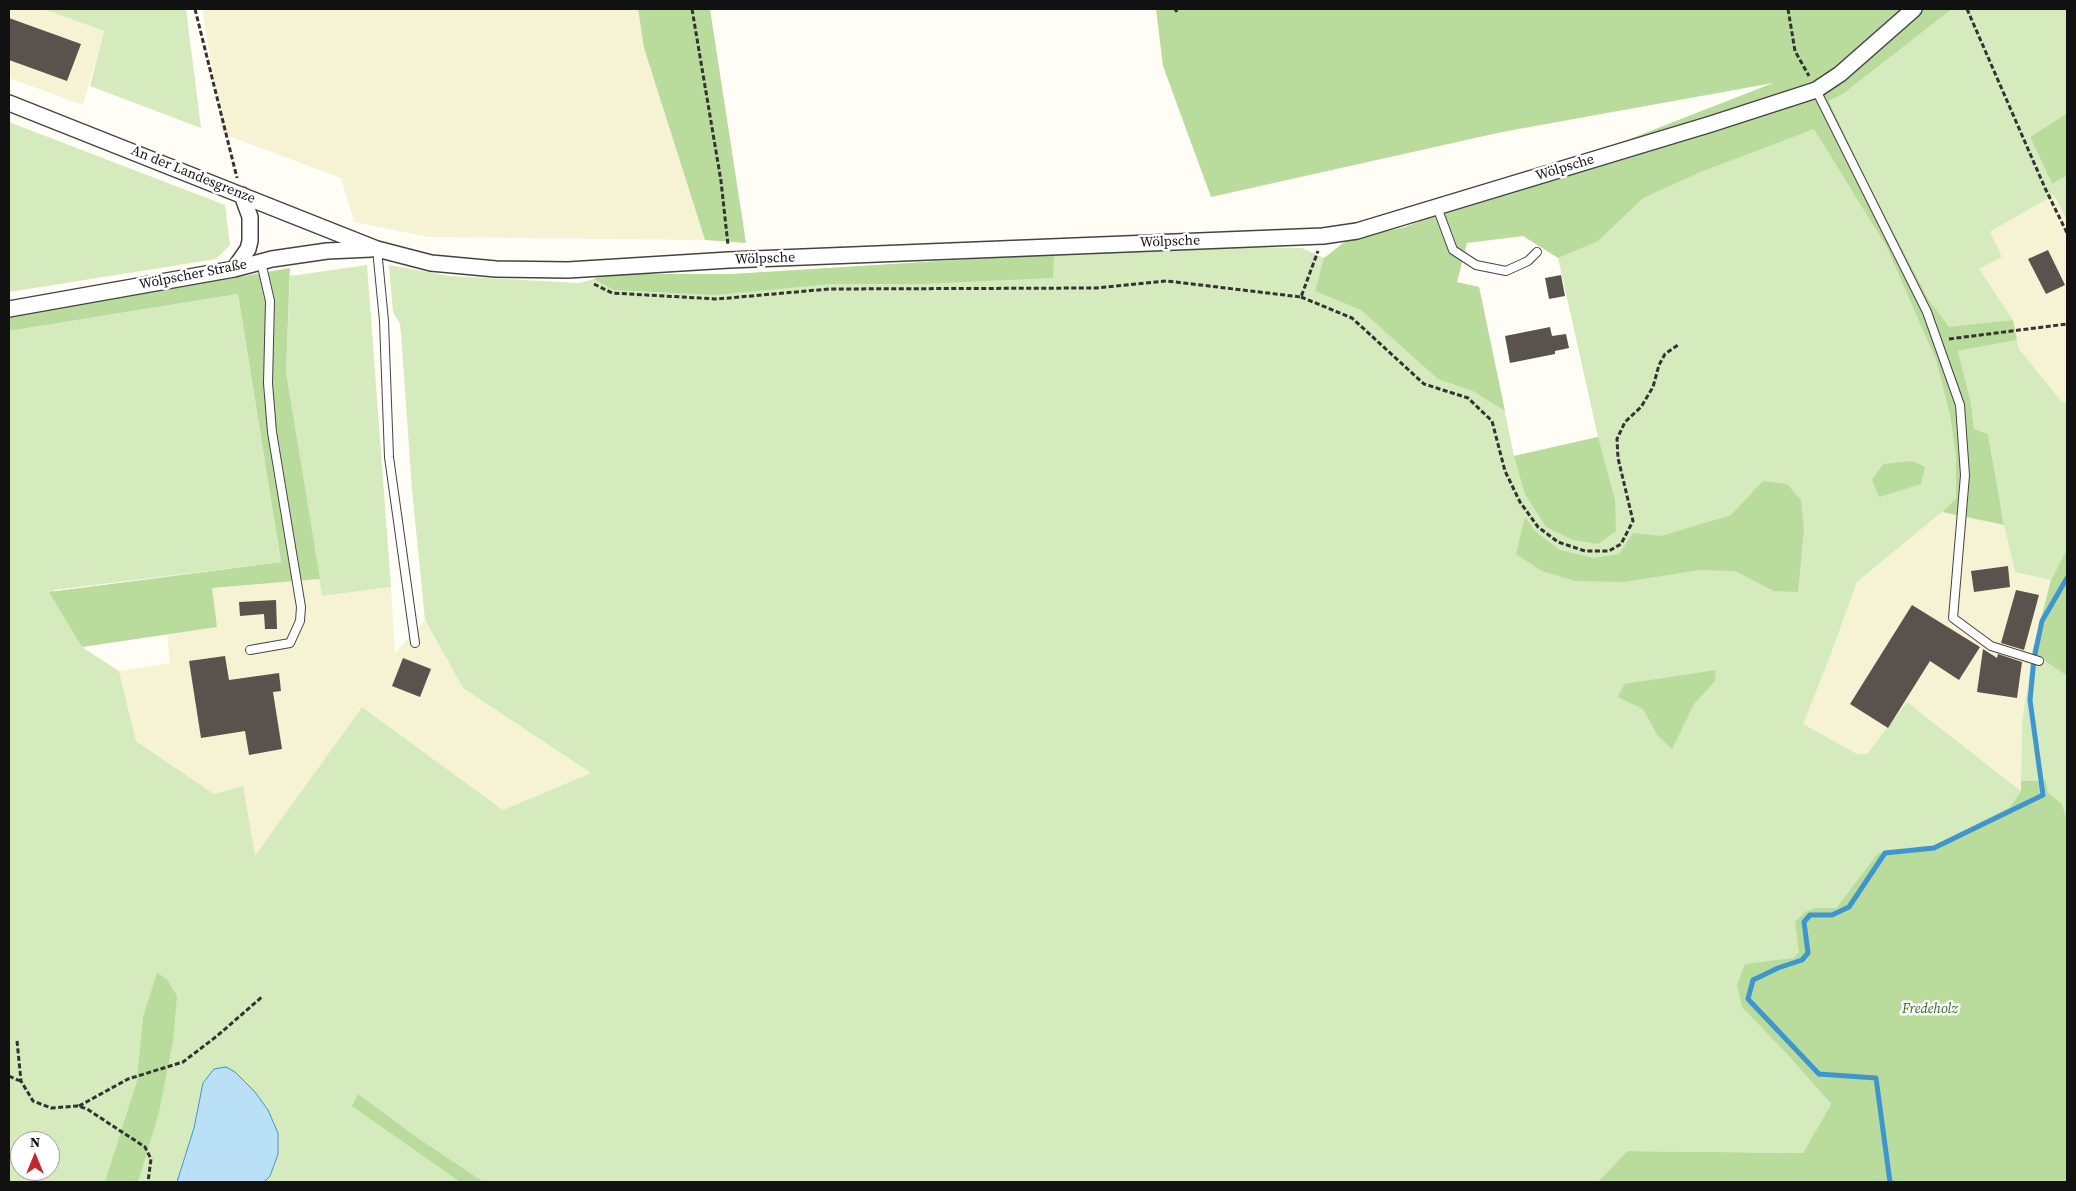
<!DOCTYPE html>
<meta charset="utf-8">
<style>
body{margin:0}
#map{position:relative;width:2076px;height:1191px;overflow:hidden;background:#fffdf5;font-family:"Source Serif 4",serif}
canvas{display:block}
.frame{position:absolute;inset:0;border:10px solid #111;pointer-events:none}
.north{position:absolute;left:10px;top:1131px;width:50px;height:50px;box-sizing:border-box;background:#fff;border:1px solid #a0a0a0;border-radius:50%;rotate:0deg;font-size:14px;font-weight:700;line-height:20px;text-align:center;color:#111}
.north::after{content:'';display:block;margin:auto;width:18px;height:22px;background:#c4262e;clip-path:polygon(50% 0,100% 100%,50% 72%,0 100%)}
</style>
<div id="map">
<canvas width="2076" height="1191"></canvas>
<div class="frame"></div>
<div class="north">N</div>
</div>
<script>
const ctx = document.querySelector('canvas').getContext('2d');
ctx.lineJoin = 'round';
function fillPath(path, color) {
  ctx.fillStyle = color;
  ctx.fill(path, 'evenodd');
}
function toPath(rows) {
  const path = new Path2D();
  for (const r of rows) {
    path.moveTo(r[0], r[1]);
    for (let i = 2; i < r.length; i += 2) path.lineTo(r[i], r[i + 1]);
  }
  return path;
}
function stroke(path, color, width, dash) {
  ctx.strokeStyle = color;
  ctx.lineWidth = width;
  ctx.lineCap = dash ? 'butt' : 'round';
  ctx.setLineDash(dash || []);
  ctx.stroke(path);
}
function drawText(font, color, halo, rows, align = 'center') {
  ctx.font = font + ' "Source Serif 4",serif';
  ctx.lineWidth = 5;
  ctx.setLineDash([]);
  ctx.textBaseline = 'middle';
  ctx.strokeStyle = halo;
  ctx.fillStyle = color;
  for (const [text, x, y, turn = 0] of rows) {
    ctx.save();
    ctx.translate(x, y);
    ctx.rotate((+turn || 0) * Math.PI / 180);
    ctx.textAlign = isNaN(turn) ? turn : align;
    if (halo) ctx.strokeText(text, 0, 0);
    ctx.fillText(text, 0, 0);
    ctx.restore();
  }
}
const farmland = toPath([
 [9,9,43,9,104,31,83,105,9,78],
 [202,9,638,9,644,48,705,240,429,237,354,222,341,178,223,134],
 [2054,195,2067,221,2067,401,2062,402,2019,349,2013,320,1978,269,2002,257,1989,233],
 [1942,512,2004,525,2015,572,2051,580,2035,640,2028,676,2022,723,2021,791,1907,702,1867,754,1857,754,1802,724,1831,654,1857,582],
 [320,579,323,596,391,587,395,653,425,620,463,688,591,773,503,810,362,707,255,857,214,794,136,741,119,671,170,663,167,634,216,627,212,588]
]);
const green = toPath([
 [43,9,186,9,201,128,90,86,104,31],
 [1952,9,2067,9,2067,113,2030,137,2052,184,2067,176,2067,221,2054,195,1990,232,2002,257,1979,269,2013,320,1949,328,1929,300,1869,185,1829,101,1843,94],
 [9,122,225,205,230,245,216,259,9,292],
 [1814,128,1886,246,1936,360,1950,416,1956,457,1956,498,1942,512,1857,582,1831,654,1803,724,1857,754,1867,754,1907,702,2021,791,2010,807,1934,845,1878,853,1836,908,1815,908,1799,952,1793,958,1791,1057,1831,1104,1803,1153,1627,1151,1598,1182,484,1182,412,1134,408,1145,460,1182,9,1182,9,331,238,294,281,562,54,590,82,647,119,671,136,741,214,794,243,786,255,856,362,707,503,810,591,773,463,688,425,620,412,490,401,334,400,324,393,312,389,265,450,276,579,283,594,279,602,274,733,274,1054,254,1243,247,1302,248,1324,258,1479,287,1514,456,1598,437,1558,258,1578,230,1580,194],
 [20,1141,50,1141,50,1171,20,1171],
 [367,265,391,587,322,596,286,372,290,276],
 [2017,340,2019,349,2062,402,2067,401,2067,549,2051,580,2015,572,2004,525,1988,434,1974,429,1971,403,1958,351],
 [2032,652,2067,676,2067,819,2062,804,2048,792,2046,781,2021,781,2022,723]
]);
const forest = toPath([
 [638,9,710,9,746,243,705,240,644,48],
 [1156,9,1952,9,1843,94,1829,101,1869,185,1929,300,1949,327,2013,320,2017,340,1958,351,1971,403,1974,429,1988,434,2004,525,1942,512,1956,498,1956,457,1950,416,1936,360,1886,246,1814,129,1703,171,1643,198,1598,241,1558,258,1523,236,1467,243,1457,282,1479,287,1505,411,1473,391,1438,379,1361,310,1315,291,1324,258,1347,240,1405,227,1773,83,1502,132,1211,197,1163,66],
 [2067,113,2067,176,2052,184,2030,137],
 [1054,254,1053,278,921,284,832,284,714,295,614,290,594,279,602,274,733,274],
 [290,268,286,372,320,579,212,588,217,627,82,647,49,592,281,562,238,294,9,331,9,317],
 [1598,437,1615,500,1616,531,1598,544,1573,540,1546,527,1525,494,1514,456],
 [1913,461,1925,467,1921,484,1879,497,1872,480,1883,464],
 [1763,481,1787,484,1801,500,1804,529,1798,592,1774,591,1735,571,1699,570,1624,582,1575,581,1542,571,1516,554,1525,517,1535,531,1560,550,1594,558,1619,554,1633,533,1661,536,1731,515],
 [2067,549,2067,676,2032,652,2051,580],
 [1716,670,1715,681,1694,704,1672,749,1658,736,1643,709,1618,697,1624,684],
 [2021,781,2046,781,2048,792,2062,804,2067,819,2067,1182,1598,1182,1627,1151,1803,1153,1831,1104,1790,1057,1742,1007,1737,985,1745,964,1793,958,1799,952,1795,922,1805,912,1815,908,1836,908,1878,853,1934,845,2010,807,2021,791],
 [157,973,167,979,177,996,173,1041,159,1112,138,1182,105,1182,137,1081,143,1017],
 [358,1094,412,1134,484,1182,460,1182,352,1106]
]);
const water = toPath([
 [226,1067,235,1072,255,1092,268,1110,278,1133,278,1154,270,1176,264,1182,177,1182,194,1128,203,1083,214,1069,226,1067]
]);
const stream = toPath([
 [1890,1182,1876,1078,1819,1074,1748,999,1753,980,1778,968,1802,960,1808,953,1804,922,1810,915,1832,915,1849,907,1885,853,1934,848,2043,795,2030,700,2034,659,2042,621,2067,578]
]);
const building = toPath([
 [9,18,81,44,67,81,9,60],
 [2048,250,2065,285,2046,294,2028,259],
 [1561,275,1565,296,1549,299,1545,278],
 [1550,327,1552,336,1566,334,1569,348,1555,351,1555,354,1510,363,1505,336],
 [2008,566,2010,587,1974,592,1971,571],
 [2016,590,2039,595,2024,650,2001,643],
 [276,600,277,629,265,629,264,614,240,616,239,602],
 [1912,605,1980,647,1959,680,1930,661,1888,728,1850,704],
 [1983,649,1997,658,1998,654,2022,662,2017,698,1977,692],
 [225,656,229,680,279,673,281,691,273,692,282,749,249,755,245,731,201,738,189,661],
 [403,658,431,669,420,697,392,686]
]);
const path = toPath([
 [195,9,237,178],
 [692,9,721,181,728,245],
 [1175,9,1177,12],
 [1788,9,1795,51,1809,76],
 [1967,9,2045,188,2067,233],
 [594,284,612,293,717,299,829,289,1097,288,1167,281,1301,297,1318,251],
 [1301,297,1352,318,1424,384,1468,398,1492,421,1505,471,1520,502,1538,527,1558,542,1585,551,1609,551,1621,544,1633,521,1618,458,1617,439,1625,422,1641,407,1653,387,1659,365,1665,354,1678,345],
 [1949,339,2067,324],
 [17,1041,21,1081,33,1101,51,1108,78,1106,87,1109,145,1147,151,1159,148,1182],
 [9,1076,20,1081],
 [79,1106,128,1079,183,1062,217,1036,263,996]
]);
const service = toPath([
 [1816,90,1927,312,1960,405,1965,475,1953,618,1991,646,2039,661],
 [1437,207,1453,250,1476,265,1506,271,1528,261,1537,252],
 [377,249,384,321,389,457,415,643],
 [250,650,290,643,300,621,301,607,272,432,268,383,270,301,261,262]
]);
const minor = toPath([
 [9,103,377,249,431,263,496,269,568,270,729,260,1323,236,1357,231,1711,124,1816,90,1840,74,1914,9],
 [234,269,248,249,250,241,250,217,242,195],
 [9,309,234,269,272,259,327,251,371,249]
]);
const streetNames = [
 ["Wölpsche",1565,168,-17],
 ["An der Landesgrenze",193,175,22],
 ["Wölpsche",1170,242,-2],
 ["Wölpsche",765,259,-2],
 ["Wölpscher Straße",193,275,-11]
];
const parkNames = [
 ["Fredeholz",1930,1009]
];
fillPath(farmland, '#f6f3d4');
fillPath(green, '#d5ebbd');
fillPath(forest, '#b9dc9c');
fillPath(water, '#b9e0f7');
stroke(water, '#3f96cf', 1);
stroke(stream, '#3f96cf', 5);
fillPath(building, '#5a524d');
stroke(service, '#444', 10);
stroke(minor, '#444', 18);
stroke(path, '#333', 3, [5, 2.5]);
stroke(service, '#fff', 8);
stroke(minor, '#fff', 15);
drawText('14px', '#111', '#fff', streetNames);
drawText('italic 14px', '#2f6b1f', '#fff', parkNames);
</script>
